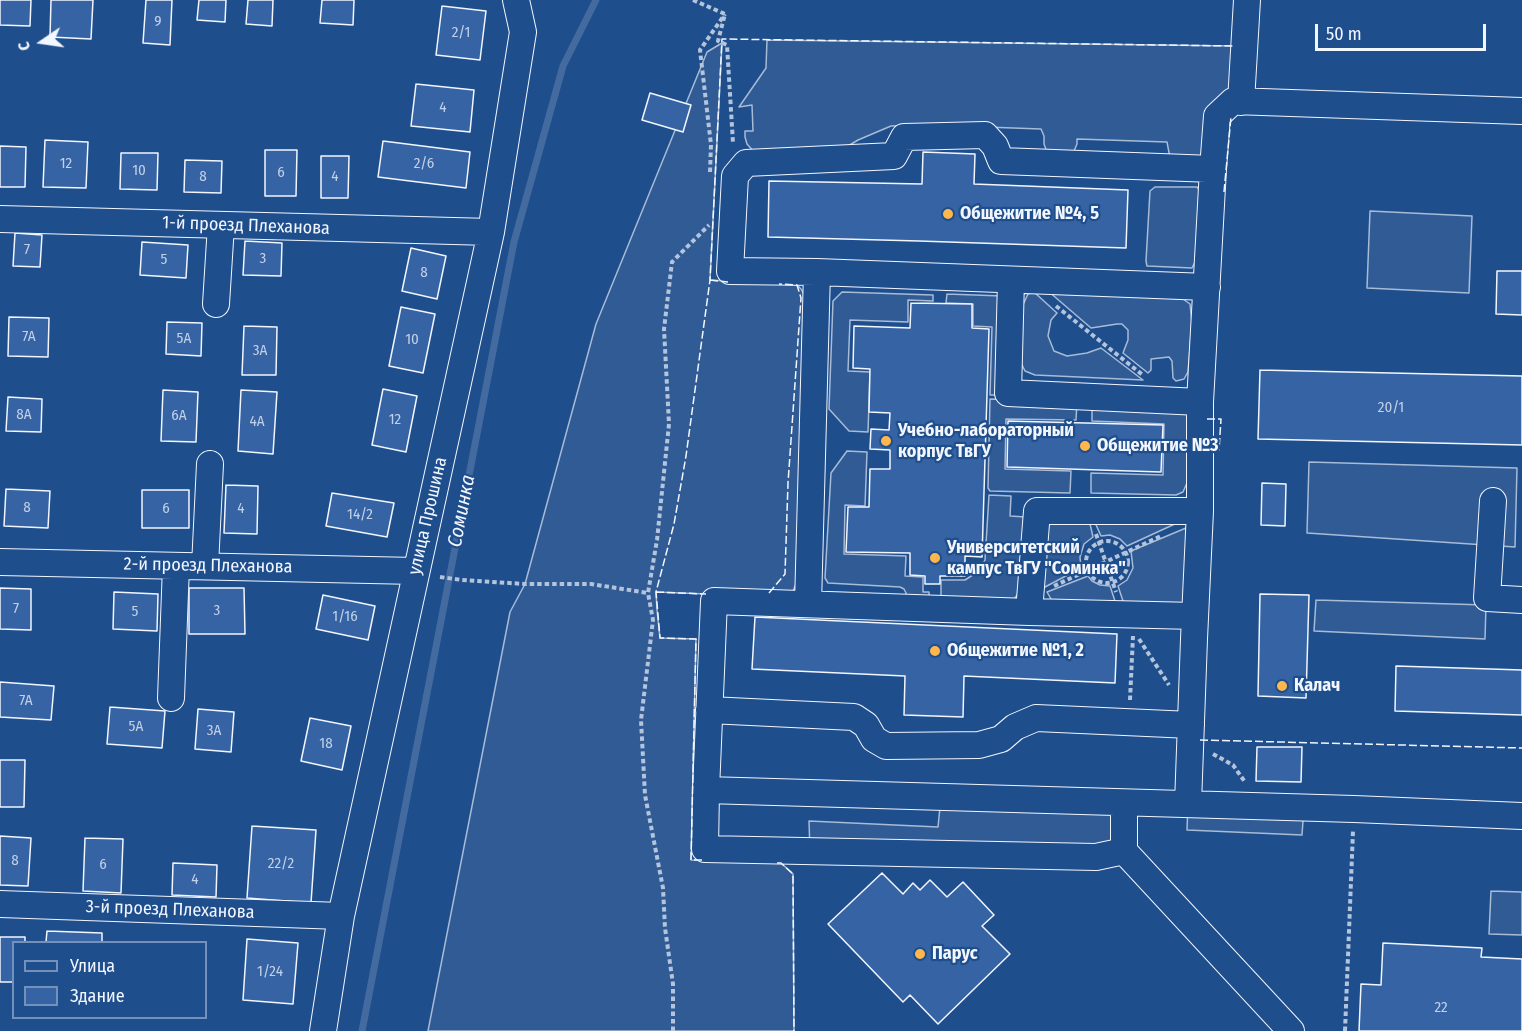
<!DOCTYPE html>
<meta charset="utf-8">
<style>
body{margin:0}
#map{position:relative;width:1522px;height:1031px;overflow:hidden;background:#1f4e8c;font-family:"Fira Sans Condensed",sans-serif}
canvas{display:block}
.legend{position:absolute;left:12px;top:941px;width:195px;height:78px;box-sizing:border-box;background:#1f4e8c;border:2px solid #7391ba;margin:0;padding:8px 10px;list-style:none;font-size:18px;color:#f2f6ff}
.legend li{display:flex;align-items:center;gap:12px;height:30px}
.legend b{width:30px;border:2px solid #7391ba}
.north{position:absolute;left:12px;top:12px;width:60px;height:60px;-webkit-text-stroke:4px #1f4e8c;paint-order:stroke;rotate:257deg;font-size:16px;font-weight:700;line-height:24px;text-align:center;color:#f2f6ff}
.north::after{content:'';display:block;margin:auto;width:21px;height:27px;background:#f2f6ff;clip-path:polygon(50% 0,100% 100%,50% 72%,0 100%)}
.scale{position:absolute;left:1315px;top:24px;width:171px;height:27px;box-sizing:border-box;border:3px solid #f2f6ff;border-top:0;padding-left:8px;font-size:18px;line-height:21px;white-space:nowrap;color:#f2f6ff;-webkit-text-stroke:4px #1f4e8c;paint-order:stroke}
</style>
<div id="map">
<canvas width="1522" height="1031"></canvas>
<ul class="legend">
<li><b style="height:8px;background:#1f4e8c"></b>Улица</li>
<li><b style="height:16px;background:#3563a3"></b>Здание</li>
</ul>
<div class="north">С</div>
<div class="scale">50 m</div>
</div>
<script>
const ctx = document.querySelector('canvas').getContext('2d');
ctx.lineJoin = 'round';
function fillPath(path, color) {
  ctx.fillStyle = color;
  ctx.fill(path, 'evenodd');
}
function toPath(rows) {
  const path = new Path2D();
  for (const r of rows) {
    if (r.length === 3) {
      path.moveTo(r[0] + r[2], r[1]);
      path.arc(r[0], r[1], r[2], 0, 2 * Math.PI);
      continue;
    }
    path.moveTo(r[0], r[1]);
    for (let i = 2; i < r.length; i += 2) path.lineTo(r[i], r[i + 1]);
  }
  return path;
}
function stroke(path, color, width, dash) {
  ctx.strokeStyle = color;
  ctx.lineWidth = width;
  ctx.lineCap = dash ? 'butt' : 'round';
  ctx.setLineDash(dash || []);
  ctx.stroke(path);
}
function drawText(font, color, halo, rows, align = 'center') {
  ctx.font = font + ' "Fira Sans Condensed",sans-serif';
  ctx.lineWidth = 4.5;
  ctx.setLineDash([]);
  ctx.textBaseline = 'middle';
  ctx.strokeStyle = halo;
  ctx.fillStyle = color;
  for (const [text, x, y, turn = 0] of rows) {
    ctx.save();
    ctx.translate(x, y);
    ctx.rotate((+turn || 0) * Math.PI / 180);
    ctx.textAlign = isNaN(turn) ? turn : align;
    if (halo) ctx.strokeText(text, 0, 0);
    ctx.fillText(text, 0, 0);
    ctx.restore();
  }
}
const built = toPath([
 [767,40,1236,46,1233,95,1203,155,1197,160,1170,158,1167,142,1077,139,1077,144,1074,151,1048,155,1044,144,1044,136,1041,129,929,125,891,126,858,140,833,155,756,154,747,144,745,137,745,131,753,131,752,105,739,107,766,68,767,40],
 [722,43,710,280,797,285,801,289,805,296,796,584,793,591,789,596,783,597,656,592,657,610,660,638,696,639,691,860,781,863,793,874,794,1031,428,1031,510,612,525,584,596,324,707,52,722,43],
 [1155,187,1197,187,1200,191,1195,262,1192,268,1147,266,1146,261,1150,191,1155,187],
 [1370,211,1472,216,1469,293,1367,288,1370,211],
 [1048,291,1183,299,1190,304,1192,323,1188,372,1184,379,1176,381,1173,378,1172,361,1169,357,1151,359,1151,370,1148,373,1123,353,1128,340,1128,330,1122,324,1117,324,1091,328,1048,291],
 [842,292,933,295,933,301,908,300,908,322,850,320,848,371,870,372,868,432,849,431,829,409,833,301,842,292],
 [1034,292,1057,313,1051,320,1048,336,1054,351,1067,356,1087,353,1101,348,1143,380,1035,375,1025,371,1020,361,1020,311,1028,294,1034,292],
 [947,294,1002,296,998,395,990,395,992,327,973,326,973,304,946,303,947,294],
 [990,399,1077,402,1076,420,1006,419,1005,469,1071,471,1070,493,990,491,988,488,990,399],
 [1092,404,1182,410,1188,416,1190,427,1187,483,1183,492,1176,495,1091,493,1091,473,1163,475,1164,424,1092,421,1092,404],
 [847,451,867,452,865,506,845,505,844,554,906,556,905,576,923,577,923,592,929,592,929,603,907,603,906,593,904,589,900,587,828,583,825,578,831,473,847,451],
 [1309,462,1517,468,1515,547,1307,533,1309,462],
 [989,495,1011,496,1010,516,1026,517,1022,589,1014,599,941,603,941,580,965,580,979,571,985,560,989,495],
 [1088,515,1093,537,1084,544,1080,557,1081,568,1045,587,1042,580,1048,520,1088,515],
 [1093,518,1177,523,1127,546,1120,539,1110,535,1101,536,1093,518],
 [1186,528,1186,600,1177,608,1125,607,1118,586,1127,580,1133,568,1131,551,1186,528],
 [1088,576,1092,581,1100,585,1110,586,1117,607,1055,604,1051,599,1047,592,1088,576],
 [1316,600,1486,605,1485,639,1314,631,1316,600],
 [941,797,1120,803,1124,851,810,852,809,821,938,827,941,797],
 [1188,804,1304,807,1302,835,1187,830,1188,804],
 [1491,891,1522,892,1522,935,1489,934,1491,891]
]);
const stream = toPath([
 [362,1031,514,242,563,66,596,0]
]);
const building = toPath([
 [0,0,31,0,30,26,0,25,0,0],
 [51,0,93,0,91,39,50,37,51,0],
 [146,0,172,0,170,45,143,43,146,0],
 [199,0,226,0,225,22,197,20,199,0],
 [248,0,273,0,272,26,246,24,248,0],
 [322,0,354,0,353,25,320,23,322,0],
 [442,6,486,11,480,60,436,55,442,6],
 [416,84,474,90,470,132,411,126,416,84],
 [650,93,691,105,683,132,642,120,650,93],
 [45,140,88,142,86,188,43,187,45,140],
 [383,141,470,152,466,188,378,177,383,141],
 [0,146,26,147,25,187,0,187,0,146],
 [265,150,297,150,296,196,265,196,265,150],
 [923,152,975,154,974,184,1128,190,1126,248,919,241,768,237,769,181,922,184,923,152],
 [121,153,158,153,157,190,120,189,121,153],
 [321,156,349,156,348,198,321,198,321,156],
 [185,160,222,161,221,193,184,192,185,160],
 [15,233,42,235,40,267,13,266,15,233],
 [245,241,282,243,281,276,243,275,245,241],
 [142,242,188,245,186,278,140,275,142,242],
 [411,248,446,256,437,299,402,291,411,248],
 [1497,271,1522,271,1522,315,1496,314,1497,271],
 [911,303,972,304,972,328,989,329,982,557,965,556,965,576,940,576,940,584,925,584,925,576,910,575,910,553,846,552,848,507,869,507,870,469,890,469,890,450,870,449,871,429,889,430,890,413,869,412,870,369,853,368,854,326,910,328,911,303],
 [401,307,435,314,423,373,389,366,401,307],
 [9,317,49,318,48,357,8,356,9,317],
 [167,322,202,323,201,356,166,354,167,322],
 [244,326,277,327,276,375,242,375,244,326],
 [1260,370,1522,376,1522,445,1258,439,1260,370],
 [383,389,417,396,406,452,372,445,383,389],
 [163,390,198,392,196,442,161,441,163,390],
 [241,390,277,392,273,454,238,451,241,390],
 [8,397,42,399,41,432,6,431,8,397],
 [1008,421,1163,425,1161,472,1007,467,1008,421],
 [1262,483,1286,484,1285,526,1261,525,1262,483],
 [226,485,258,486,257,534,224,533,226,485],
 [6,489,50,491,48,528,4,526,6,489],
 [142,490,189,490,189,528,142,528,142,490],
 [332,493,394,503,387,537,326,526,332,493],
 [0,588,31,589,31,630,0,629,0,588],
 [189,588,244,588,245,634,189,634,189,588],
 [114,592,158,594,157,631,113,629,114,592],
 [1260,594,1309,595,1306,698,1258,696,1260,594],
 [323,595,375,606,368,640,316,629,323,595],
 [755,617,1117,634,1115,683,964,676,963,717,904,715,905,676,752,669,755,617],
 [1396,666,1522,670,1522,715,1395,711,1396,666],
 [0,682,54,686,51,720,0,717,0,682],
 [110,707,165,711,162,748,107,744,110,707],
 [198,709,234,712,231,752,195,749,198,709],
 [310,718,351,726,342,770,301,761,310,718],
 [1257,747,1302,747,1301,782,1256,781,1257,747],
 [0,760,25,760,24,807,0,807,0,760],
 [252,826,316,830,311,903,247,898,252,826],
 [0,836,31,838,28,886,0,885,0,836],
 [85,838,123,839,121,893,83,891,85,838],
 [173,863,217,865,216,897,172,895,173,863],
 [882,873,903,894,913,883,920,890,930,880,947,897,963,882,994,915,982,926,1010,954,938,1024,910,995,903,1002,828,924,882,873],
 [47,931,102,933,102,942,46,942,47,931],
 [0,937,25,937,25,942,14,942,14,982,0,982,0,937],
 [247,939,298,943,293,1004,243,1000,247,939],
 [1383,943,1482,948,1481,957,1522,959,1522,1031,1359,1031,1361,984,1381,985,1383,943]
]);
const path = toPath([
 [693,0,725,14,718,41,727,45,733,143],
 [710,172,711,145,700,50,725,14],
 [1056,306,1144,376],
 [1096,534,1116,592],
 [1107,562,21],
 [440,577,462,580,525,584,591,584,648,593],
 [1054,586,1161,536],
 [1139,639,1169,685],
 [1130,700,1133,636],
 [1213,754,1233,765,1245,782],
 [673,1031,673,984,665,928,663,888,645,795,641,720,653,620,648,593,657,540,669,424,664,329,672,262,709,225],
 [1345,1031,1353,831]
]);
const minor = toPath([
 [1241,102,1247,0],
 [0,219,491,232],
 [1011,280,1008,393,1200,402],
 [1207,287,817,272,730,271,735,176,746,163,894,156,904,137,985,135,995,146,1001,161,1213,169],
 [216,304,221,225],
 [1493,501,1487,598,1522,600],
 [0,562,416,571],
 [205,566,210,464],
 [808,604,817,272],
 [1029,612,1037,511,1200,511],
 [1195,616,1029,612,714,601,706,790,1354,809,1522,816],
 [171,698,176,566],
 [709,710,854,717,866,725,874,739,886,746,979,745,1001,739,1015,727,1036,718,1191,725],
 [706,790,705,849,1096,857,1124,851,1124,803],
 [1188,804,1194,639,1200,511,1200,402,1213,169,1217,116,1233,101,1522,111],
 [1124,851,1291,1031],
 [0,904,341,916],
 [323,1031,341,916,491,232,523,32,516,0]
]);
const fence = toPath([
 [1224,192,1231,117],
 [710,280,728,282],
 [1207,419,1221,419,1219,450,1209,450],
 [656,592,706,594],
 [769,593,785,574,788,483,801,298,797,285,779,284],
 [1200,740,1522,748],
 [702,860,691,860,696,639,660,638,656,592,674,524,686,456,710,280,722,39,1235,46],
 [777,863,781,863,793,874,794,1031]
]);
const markers = [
 [948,214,6,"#ffb74d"],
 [886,441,6,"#ffb74d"],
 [1085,446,6,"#ffb74d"],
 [935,558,6,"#ffb74d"],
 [935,651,6,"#ffb74d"],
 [1282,686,6,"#ffb74d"],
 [920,954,6,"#ffb74d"]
];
const numberNames = [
 ["9",158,22],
 ["2/1",461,33],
 ["4",443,108],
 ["12",66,164],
 ["2/6",424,164],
 ["10",139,171],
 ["6",281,173],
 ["8",203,177],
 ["4",335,177],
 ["7",27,250],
 ["3",263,259],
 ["5",164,260],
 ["8",424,273],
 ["7А",29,337],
 ["5А",184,339],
 ["10",412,340],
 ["3А",260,351],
 ["20/1",1391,408],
 ["8А",24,415],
 ["6А",179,416],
 ["12",395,420],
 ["4А",257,422],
 ["8",27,508],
 ["6",166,509],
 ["4",241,509],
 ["14/2",360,515],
 ["7",16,609],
 ["3",217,611],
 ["5",135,612],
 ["1/16",345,617],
 ["7А",26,701],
 ["5А",136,727],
 ["3А",214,731],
 ["18",326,744],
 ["8",15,861],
 ["22/2",281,864],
 ["6",103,865],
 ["4",195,880],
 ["1/24",270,972],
 ["22",1441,1008]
];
const poiNames = [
 ["Общежитие №4, 5",960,214],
 ["Учебно-лабораторный",898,431],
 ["корпус ТвГУ",898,452],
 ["Общежитие №3",1097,446],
 ["Университетский",947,548],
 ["кампус ТвГУ \"Соминка\"",947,569],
 ["Общежитие №1, 2",947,651],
 ["Калач",1294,686],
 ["Парус",932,954]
];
const streetNames = [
 ["1-й проезд Плеханова",246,226,2],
 ["улица Прошина",428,516,-77],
 ["2-й проезд Плеханова",208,566,1],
 ["3-й проезд Плеханова",170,910,2]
];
const waterNames = [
 ["Соминка",462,511,-79]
];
fillPath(built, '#305b95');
stroke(built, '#a8bbd7', 1.5);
stroke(stream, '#446ba0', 7);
fillPath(building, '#3563a3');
stroke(building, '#f2f6ff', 1.5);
stroke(minor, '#f2f6ff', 28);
stroke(path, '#b3c4dc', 4, [4.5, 3]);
stroke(minor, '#1f4e8c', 26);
stroke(fence, '#f2f6ff', 1.5, [8, 3]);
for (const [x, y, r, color] of markers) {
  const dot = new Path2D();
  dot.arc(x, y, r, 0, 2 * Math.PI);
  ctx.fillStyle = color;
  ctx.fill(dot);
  stroke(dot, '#1f4e8c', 2);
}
drawText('15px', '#c3d1e8', null, numberNames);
drawText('bold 18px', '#f2f6ff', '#1f4e8c', poiNames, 'left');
drawText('18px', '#f2f6ff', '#1f4e8c', streetNames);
drawText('italic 20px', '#f2f6ff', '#1f4e8c', waterNames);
</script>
